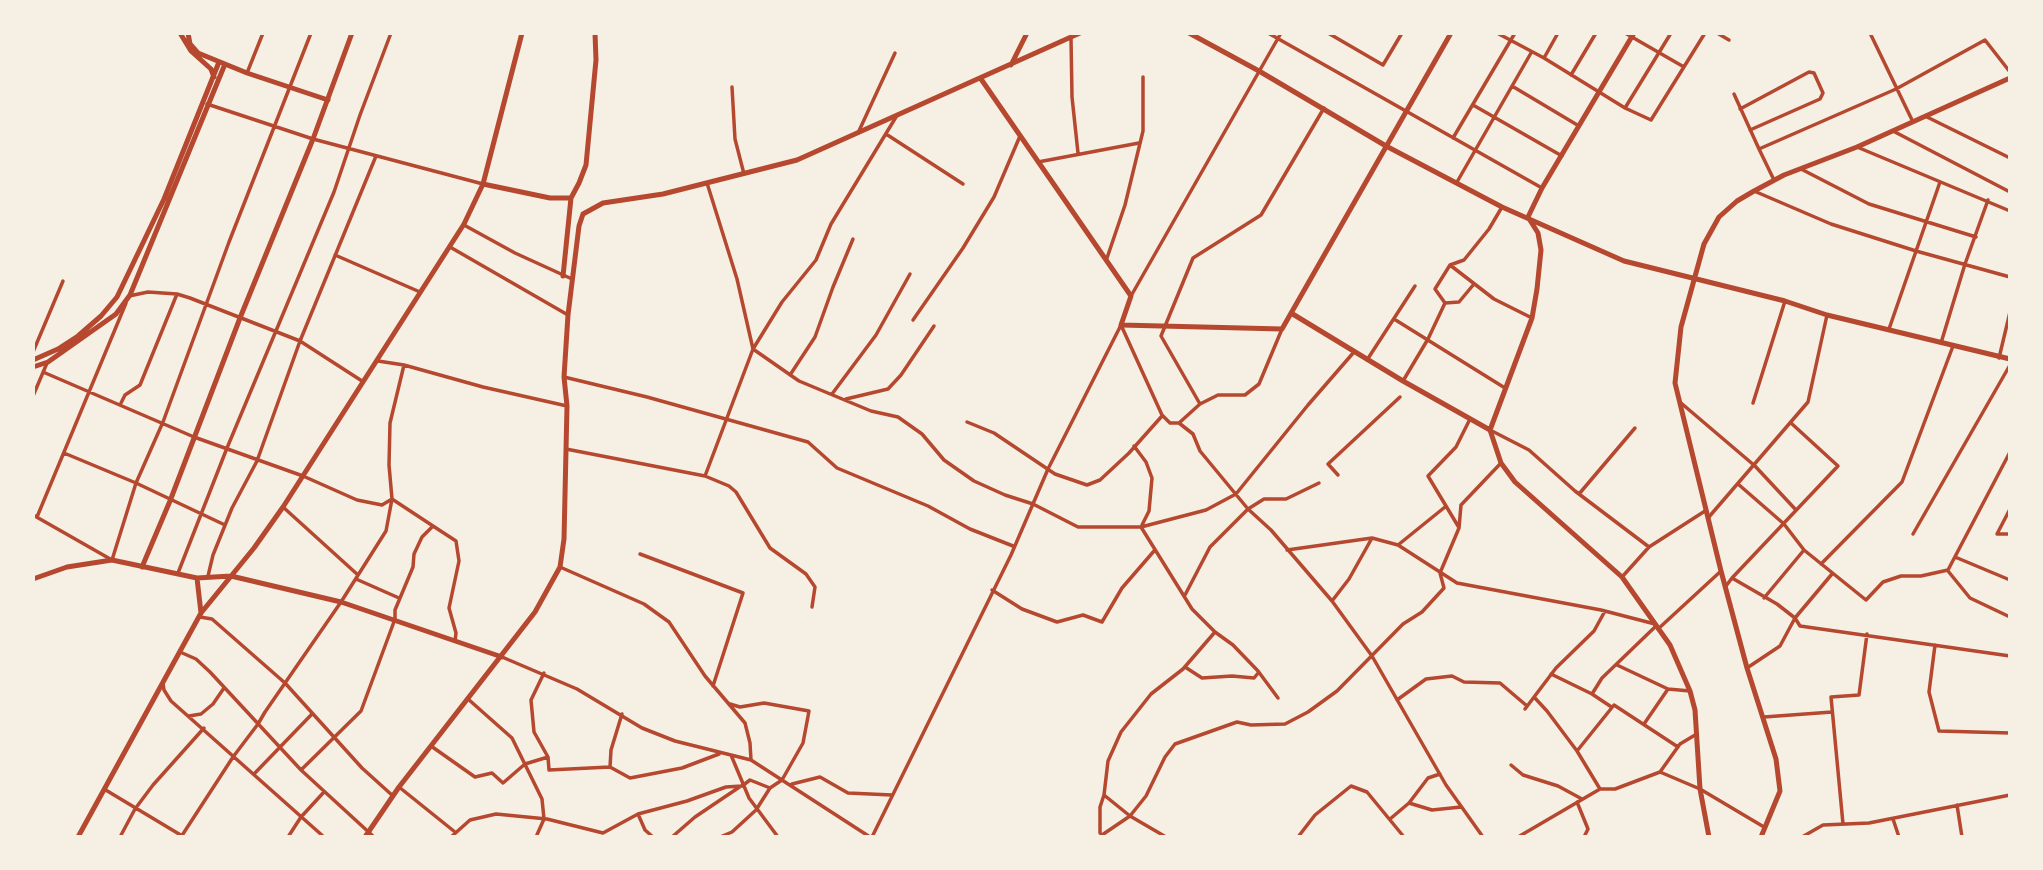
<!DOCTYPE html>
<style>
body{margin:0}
#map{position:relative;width:2043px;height:870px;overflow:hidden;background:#f6efe4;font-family:"Nunito Sans",sans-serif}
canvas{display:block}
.frame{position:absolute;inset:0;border:35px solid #f6efe4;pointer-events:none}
</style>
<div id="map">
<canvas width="2043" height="870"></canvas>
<div class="frame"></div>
</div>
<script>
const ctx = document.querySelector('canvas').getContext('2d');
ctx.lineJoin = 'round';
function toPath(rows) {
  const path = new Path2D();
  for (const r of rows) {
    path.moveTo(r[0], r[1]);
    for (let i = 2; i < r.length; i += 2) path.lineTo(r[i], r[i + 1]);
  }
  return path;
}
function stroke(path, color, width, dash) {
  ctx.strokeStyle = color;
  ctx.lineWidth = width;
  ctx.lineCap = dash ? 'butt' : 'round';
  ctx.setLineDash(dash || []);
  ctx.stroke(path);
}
const minor = toPath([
 [1268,33,1542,188],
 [1328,33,1383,65,1402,33],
 [1497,33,1544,58,1625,108,1651,120,1705,33],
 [1625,33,1684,67],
 [1717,33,1729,40],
 [1870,33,1913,122],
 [1071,38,1072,97,1078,153],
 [1544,58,1558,33],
 [247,73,263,33],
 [1571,75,1596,33],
 [1512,86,1579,126],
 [732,87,735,139,744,174],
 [1734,94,1759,149],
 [207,104,313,139,483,184],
 [1473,105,1562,156],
 [1625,108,1671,33],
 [1740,109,1809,72,1814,73,1823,93,1820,99,1750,130],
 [1927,117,2010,158],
 [1893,131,2010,192],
 [858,133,895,53],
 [886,134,963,184],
 [1453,138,1515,33],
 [1857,147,2010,211],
 [1038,162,1139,143],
 [1801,169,1869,204,1976,237],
 [1774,180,1759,149,1896,89,1985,40,2010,72],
 [1457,182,1531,53],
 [707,183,737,279,753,349,799,381,871,411,898,417,922,434,944,460,974,481,1005,495,1033,504,1078,527,1141,527,1206,510,1236,494,1308,405,1354,352],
 [1754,191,1831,224,1916,251,2010,277],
 [464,225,515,253,572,279],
 [450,247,568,315],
 [335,255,420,292],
 [1107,258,1125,205,1143,131,1143,77],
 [1450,265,1494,299,1532,318],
 [129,296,148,292,177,294,190,298,300,341,362,381],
 [1131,296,1281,33],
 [1445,303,1459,302,1474,284],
 [1394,319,1505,388],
 [913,320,963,248,994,197,1020,136],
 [1121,325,1162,415,1170,423,1179,423,1193,434,1200,451,1248,509,1271,530,1332,601,1372,656,1446,785,1483,837],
 [1282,329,1259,384,1245,395,1218,395,1200,404,1161,336,1193,258,1261,215,1324,108],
 [1889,329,1940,182],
 [1941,343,1965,264,1988,200],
 [33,352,63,281],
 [1999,358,2010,312],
 [1367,360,1415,286],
 [378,361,404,365,483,387,567,406],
 [43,372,194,437,303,476,357,500,382,505,392,499,433,526,422,537,414,554,413,567,395,610,395,619,361,711,301,770],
 [790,375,815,337,833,287,853,239],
 [564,377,647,397,808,442,837,468,928,506,970,529,1013,546],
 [1403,381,1428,339,1445,303,1435,289,1450,265,1464,260,1489,229,1502,207],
 [832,394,876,335,910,274],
 [33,396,47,363],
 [846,399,888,389,901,375,934,326],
 [121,403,125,395,140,385,177,294],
 [1681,403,1755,466,1796,510],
 [1753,403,1785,301],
 [967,422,994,433,1055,474,1087,485,1100,480,1129,453,1162,416],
 [1179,423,1200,404],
 [1492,431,1529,450,1575,491,1649,547],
 [1134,446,1146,462,1152,478,1149,511,1142,525],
 [566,449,705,476],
 [64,453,136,483,225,525],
 [1338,475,1328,464,1400,397],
 [1738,484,1784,524,1804,550,1866,600,1883,582,1901,576,1921,576,1948,570],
 [1579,494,1635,428],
 [283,507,358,575],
 [2010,509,1997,534,2010,534],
 [33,515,112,560,136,483,163,422,229,242,311,33],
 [37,517,126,303],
 [1708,518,1808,402,1827,315],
 [433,526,456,541,459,561,449,608,456,633,455,641],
 [1458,526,1428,476,1456,447,1470,419],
 [1141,527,1192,609,1215,632,1233,645,1258,671,1278,698],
 [1913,534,2010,365],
 [1398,545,1445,507],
 [1287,550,1372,538,1398,545,1457,583,1601,610,1655,624],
 [640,554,743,593,713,686],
 [1955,557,2010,580],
 [1821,564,1902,482,1953,346],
 [560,567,644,604,669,622,705,676,745,723,750,743,751,760],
 [1948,570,2010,452],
 [1948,571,1970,598,2010,617],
 [178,573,227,448,334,192,360,115,391,33],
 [208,576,213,555,232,508,257,461,300,341,376,156],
 [1622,577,1649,547,1705,511],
 [1732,578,1838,466,1791,423],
 [356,579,399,598],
 [1726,586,1732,578,1777,604,1795,618,1800,626,2010,656],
 [992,590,1022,609,1057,622,1083,615,1102,622,1122,588,1154,551],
 [1185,595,1210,547,1248,509,1264,499,1286,499,1319,483],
 [1764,598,1804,550],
 [1332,601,1349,579,1372,538],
 [812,607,815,587,806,574,770,548,736,492,729,486,705,476,753,349,782,302,816,260,831,224,896,117],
 [200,617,212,619,285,683,362,768,393,796],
 [1658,629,1721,571],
 [1935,645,1929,692,1939,731,2010,733],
 [180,652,196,659,210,672,301,770,374,837],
 [502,657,577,689,642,728,675,741,751,760,870,837],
 [1617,665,1668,689,1690,691],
 [1185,667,1202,678,1232,676,1254,678,1259,672],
 [1747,668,1780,646,1795,618,1832,574],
 [544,673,531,700,534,732,548,757,549,770,610,767,630,778,682,768,719,754],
 [1551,674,1592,694,1610,706],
 [163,683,164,690,171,701,324,837],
 [1592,694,1602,678,1656,626],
 [1534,697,1547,711,1577,751,1600,789],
 [468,699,512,738,542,799,544,819,536,837],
 [1397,700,1426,679,1452,676,1464,682,1500,683,1527,706],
 [1525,709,1556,668,1594,631,1605,611],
 [189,716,201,714,213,704,224,688],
 [1764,717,1832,712],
 [1644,724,1668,689],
 [431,746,475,777,492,773,503,783,525,764,548,757],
 [1577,751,1614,705,1678,747],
 [731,755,749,798,778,837],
 [1511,765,1523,775,1558,786,1582,799],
 [610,767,611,750,622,714],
 [1660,772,1680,744,1695,735],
 [254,774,312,714],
 [792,784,820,777,848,793,892,795],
 [399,787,455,832],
 [104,789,184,837],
 [1104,795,1130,816,1166,837],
 [1577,802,1588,829,1584,837],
 [1409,803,1432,810,1461,807],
 [1957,805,1962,837],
 [638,814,645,830,653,837],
 [1390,819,1409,803,1428,778,1440,774],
 [1893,819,1899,837],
 [1843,824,1831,697,1859,695,1867,634],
 [1100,833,1100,807,1104,795,1108,761,1121,732,1151,694,1183,669,1215,632],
 [120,837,135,809,153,785,204,728],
 [181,837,233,757,258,724,265,712,341,602,386,531,392,499,389,465,390,423,404,365],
 [288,837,301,817,324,792],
 [451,837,470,820,496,814,547,819,603,833,638,814,687,801,726,787,742,786,750,780,770,788,782,780,803,743,809,711,764,703,740,707,730,704],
 [672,837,695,817,741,786],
 [720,837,732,832,756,810,770,788],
 [838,837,840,837],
 [872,837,1011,555,1048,469,1121,325],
 [1099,837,1130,816,1146,796,1165,757,1175,744,1237,722,1251,725,1285,724,1308,712,1337,691,1403,624,1422,612,1444,588,1440,573,1459,528,1461,505,1501,463],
 [1298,837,1315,815,1351,786,1367,792,1404,837],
 [1518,837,1600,789,1615,789,1660,772,1700,789,1764,827],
 [1802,837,1823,825,1869,823,2010,795]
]);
const tertiary = toPath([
 [1189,33,1259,71,1386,146,1502,207,1624,261,1785,301,1827,315,2010,359],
 [1011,65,1027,33],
 [981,79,1131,296,1121,325,1282,329,1451,33],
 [483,184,550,198,571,198],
 [563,276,571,198,579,183,586,165,596,60,595,33],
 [1291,313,1403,381,1490,430,1501,463,1515,482,1622,577,1670,645,1690,691,1695,710,1700,789,1709,837],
 [1490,430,1532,318,1537,289,1541,250,1538,233,1528,217,1542,188,1634,33],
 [142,567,170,501,240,318,313,139,352,33],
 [197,578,201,613],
 [33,579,67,567,112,560,197,578,231,576,341,602,502,657],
 [78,837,201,613,254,548,283,507,464,224,483,184,522,33],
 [365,837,399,787,535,612,560,567,564,539,567,406,564,377,568,315,579,226,583,214,603,203,663,194,797,160,1080,33],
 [1761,837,1780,791,1776,759,1747,668,1721,571,1675,383,1681,327,1704,244,1719,217,1737,201,1754,191,1784,175,1857,147,2010,78]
]);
const secondary = toPath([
 [180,33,191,51,211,69,214,77],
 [188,33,190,44,198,53,247,73,328,100],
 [33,360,58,349,78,336,101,316,117,297,164,199,219,62],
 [33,367,48,362,116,314,130,295,225,64]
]);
stroke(minor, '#b5482f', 3.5);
stroke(tertiary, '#b5482f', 5);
stroke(secondary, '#b5482f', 5);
</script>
